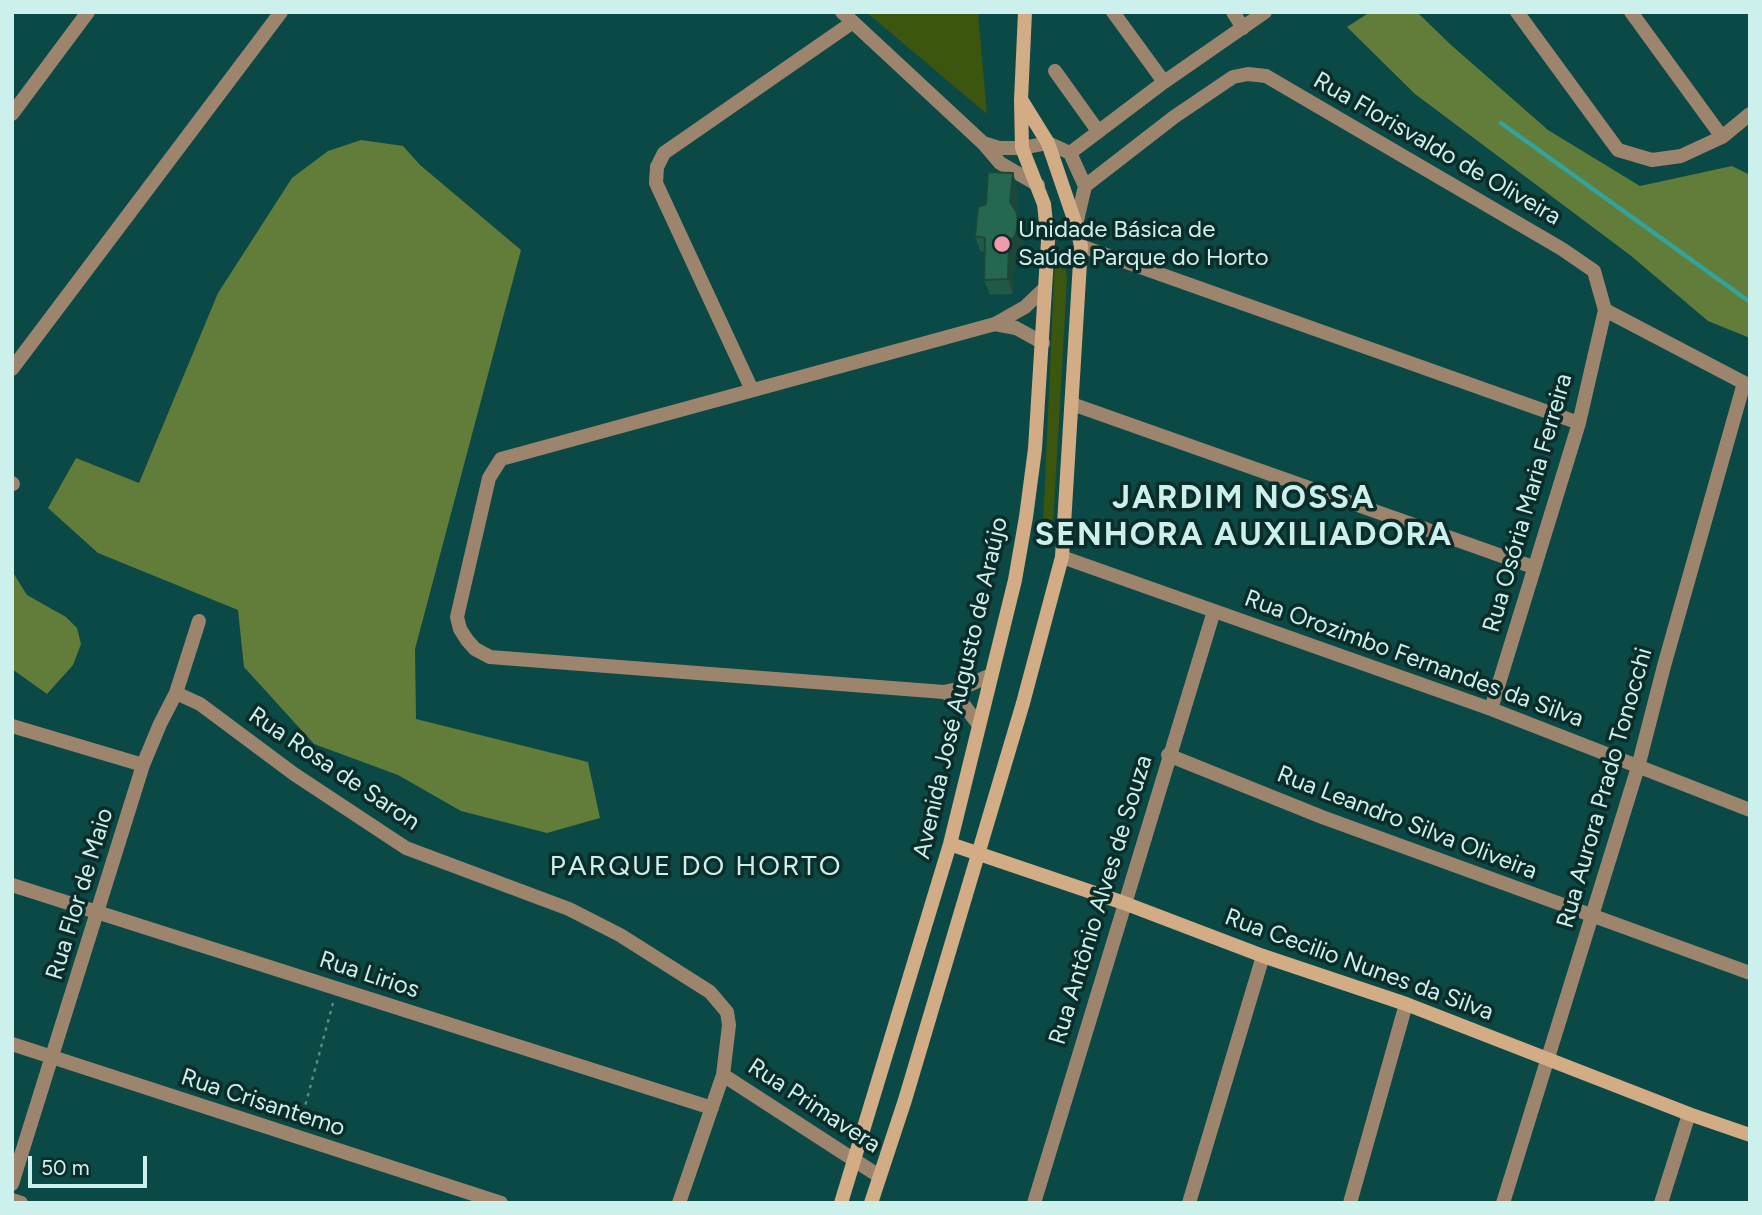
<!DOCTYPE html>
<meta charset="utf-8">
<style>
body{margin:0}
#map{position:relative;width:1762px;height:1215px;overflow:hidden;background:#0a4945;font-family:Figtree,sans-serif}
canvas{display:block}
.frame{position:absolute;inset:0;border:14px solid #ccf0eb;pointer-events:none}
.scale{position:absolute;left:28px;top:1156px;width:119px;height:32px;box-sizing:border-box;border:4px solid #ccf0eb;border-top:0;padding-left:9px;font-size:21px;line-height:24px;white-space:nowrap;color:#ccf0eb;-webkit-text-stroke:5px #0c2c29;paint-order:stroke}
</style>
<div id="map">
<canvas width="1762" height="1215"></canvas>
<div class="frame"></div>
<div class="scale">50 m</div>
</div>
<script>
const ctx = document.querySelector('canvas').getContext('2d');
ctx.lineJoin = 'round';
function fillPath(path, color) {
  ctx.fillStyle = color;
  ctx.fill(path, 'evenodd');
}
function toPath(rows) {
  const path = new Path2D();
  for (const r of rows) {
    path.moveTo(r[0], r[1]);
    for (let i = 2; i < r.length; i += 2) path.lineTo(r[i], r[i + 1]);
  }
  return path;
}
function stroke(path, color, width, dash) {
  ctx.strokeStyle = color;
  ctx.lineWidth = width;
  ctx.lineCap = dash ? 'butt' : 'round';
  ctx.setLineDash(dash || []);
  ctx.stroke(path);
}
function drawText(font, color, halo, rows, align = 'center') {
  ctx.font = font + ' Figtree,sans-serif';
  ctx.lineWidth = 7;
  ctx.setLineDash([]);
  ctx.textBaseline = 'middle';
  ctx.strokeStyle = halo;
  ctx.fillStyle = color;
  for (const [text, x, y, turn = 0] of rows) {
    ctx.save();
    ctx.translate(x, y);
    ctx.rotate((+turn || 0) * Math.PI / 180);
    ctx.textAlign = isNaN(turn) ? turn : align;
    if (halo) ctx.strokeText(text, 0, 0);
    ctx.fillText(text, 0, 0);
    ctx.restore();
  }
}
const green = toPath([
 [866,12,978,12,987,114],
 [1055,258,1065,263,1067,280,1053,526,1043,523]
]);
const forest = toPath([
 [1370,12,1417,12,1450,44,1548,130,1640,186,1732,166,1750,175,1750,338,1708,321,1630,255,1415,94,1347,27],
 [361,140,403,146,420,165,521,250,415,649,416,719,588,762,600,818,547,833,461,811,398,775,314,744,244,667,238,610,98,553,48,508,76,458,139,483,218,293,292,178,328,151],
 [12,571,27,595,66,617,77,628,81,644,73,665,47,694,12,669]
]);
const stream = toPath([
 [1501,123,1750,302]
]);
const path = toPath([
 [301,1121,333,1003]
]);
const street = toPath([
 [842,12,983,143,1000,163,1038,185],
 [1113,12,1164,82],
 [1233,12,1243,28],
 [1517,12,1618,150,1652,160,1681,156,1722,137,1750,114],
 [1631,12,1722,137],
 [1055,71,1098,131],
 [12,114,88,12],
 [983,143,999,148,1022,148,1048,143,1070,153,1085,186,1076,225],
 [1070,153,1164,82,1265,12],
 [1085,186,1174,117,1233,77,1248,74,1266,76,1562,249,1594,271,1605,310,1579,423,1491,709],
 [1081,246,1579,423],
 [1605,310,1750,386],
 [995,324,1016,328,1043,343],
 [12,369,281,12],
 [752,390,656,183,657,167,664,153,853,22],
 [1072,404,1533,567],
 [12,483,13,484],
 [1062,557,1491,709,1750,810],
 [991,675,962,688,944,692,490,657,475,649,467,640,460,629,457,617,489,478,501,459,995,324,1025,307,1045,288],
 [944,692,960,700,979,725],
 [176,693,200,704,294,774,406,848,569,909,620,935,710,992,727,1012,729,1025,723,1075,679,1203],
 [12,726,143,765],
 [1168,755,1322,817,1750,973],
 [12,885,712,1108],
 [12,1044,501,1203],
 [723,1075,879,1176],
 [12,1184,143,765,160,724,176,693,199,621],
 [12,1200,21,1203],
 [1034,1203,1214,611],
 [1189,1203,1263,956],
 [1350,1203,1406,1004],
 [1503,1203,1638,767,1664,666,1744,383],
 [1661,1203,1689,1114]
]);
const secondary = toPath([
 [950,844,1124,903,1263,956,1406,1004,1689,1114,1750,1135],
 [841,1203,950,844,1015,580,1026,517,1035,449,1048,241,1044,204,1022,148,1021,100,1025,12],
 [871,1203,905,1100,1023,703,1062,557,1081,246,1076,225,1048,143,1022,101]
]);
const wall = toPath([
 [1018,188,1016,211,1024,238,1021,251,1015,257,1013,294,990,295,984,280,985,252,980,251,975,236]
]);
const shadedWall = toPath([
 [1013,173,1018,188,1016,211,1024,238,1021,251,1015,257,1013,294,1008,279,1010,202]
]);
const building = toPath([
 [988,172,1013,173,1010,202,1016,211,1019,223,1015,236,1009,242,1008,279,984,280,985,238,975,236,978,207,986,204,988,172]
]);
const markers = [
 [1002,244,9,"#f39aaa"]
];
const streetNames = [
 ["Rua Florisvaldo de Oliveira",1437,149,30],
 ["Rua Osória Maria Ferreira",1528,503,-74],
 ["Rua Orozimbo Fernandes da Silva",1414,659,20],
 ["Avenida José Augusto de Araújo",961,688,-77],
 ["Rua Rosa de Saron",334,769,34],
 ["Rua Aurora Prado Tonocchi",1605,788,-74],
 ["Rua Leandro Silva Oliveira",1407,823,21],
 ["Rua Flor de Maio",80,894,-73],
 ["Rua Antônio Alves de Souza",1101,900,-73],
 ["Rua Cecilio Nunes da Silva",1359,965,20],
 ["Rua Lirios",369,975,18],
 ["Rua Crisantemo",263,1103,18],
 ["Rua Primavera",814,1106,33]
];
const poiNames = [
 ["Unidade Básica de",1018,230],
 ["Saúde Parque do Horto",1018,258]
];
const quarterNames = [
 ["PARQUE DO HORTO",696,867]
];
const districtNames = [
 ["JARDIM NOSSA",1244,499],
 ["SENHORA AUXILIADORA",1244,536]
];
fillPath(green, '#3c550f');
fillPath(forest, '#627d3a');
stroke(stream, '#33a49b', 4.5);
stroke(path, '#558a85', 2.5, [3.5, 5]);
stroke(street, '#9d856d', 14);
stroke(secondary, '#d1ac85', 14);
fillPath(wall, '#215946');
fillPath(shadedWall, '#1b4839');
fillPath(building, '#266751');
stroke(building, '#1b4839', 2);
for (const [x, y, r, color] of markers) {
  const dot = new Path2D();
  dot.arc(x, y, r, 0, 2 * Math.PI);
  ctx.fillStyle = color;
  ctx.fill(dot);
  stroke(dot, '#0c2c29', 2.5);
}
drawText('24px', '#ccf0eb', '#0c2c29', streetNames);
drawText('24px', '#ccf0eb', '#0c2c29', poiNames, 'left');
ctx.letterSpacing = '2px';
drawText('28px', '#ccf0eb', '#0c2c29', quarterNames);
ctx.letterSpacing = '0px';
ctx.letterSpacing = '2px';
drawText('bold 32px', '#ccf0eb', '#0c2c29', districtNames);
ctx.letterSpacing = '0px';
</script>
